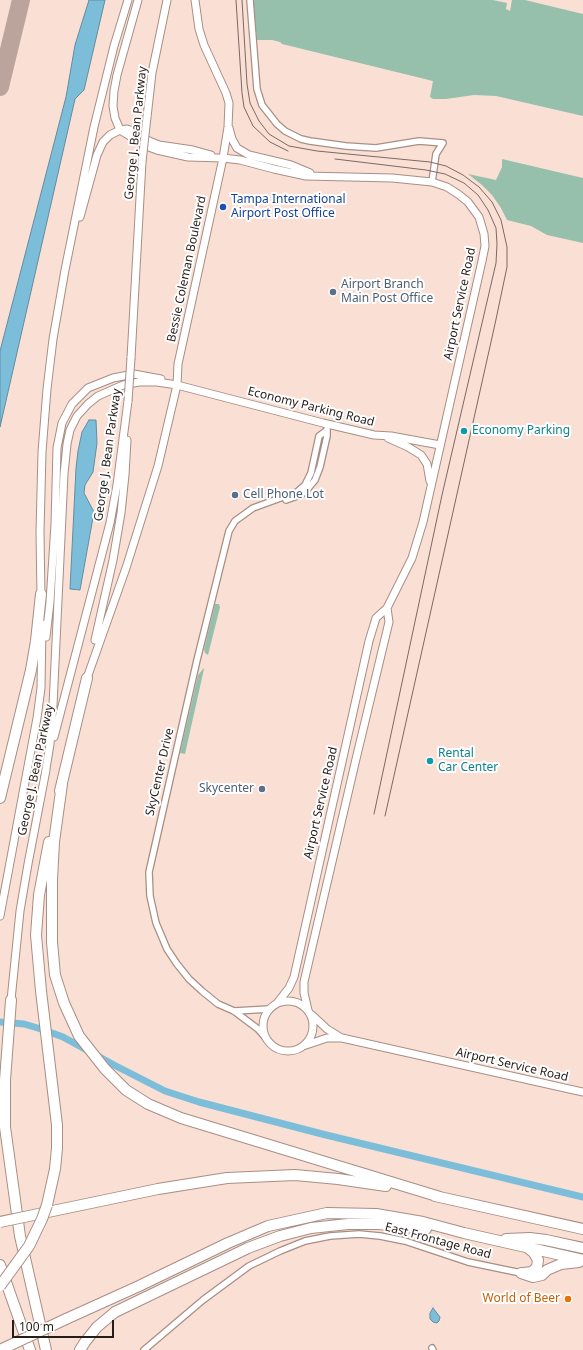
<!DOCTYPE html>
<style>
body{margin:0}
#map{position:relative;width:583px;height:1350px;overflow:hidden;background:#fadfd5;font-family:"Noto Sans",sans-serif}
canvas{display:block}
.scale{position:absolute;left:12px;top:1320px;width:102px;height:18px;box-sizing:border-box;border:2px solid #261c18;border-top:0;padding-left:5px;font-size:12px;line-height:14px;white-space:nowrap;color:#261c18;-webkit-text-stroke:3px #fff;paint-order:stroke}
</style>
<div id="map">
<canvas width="583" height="1350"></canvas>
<div class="scale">100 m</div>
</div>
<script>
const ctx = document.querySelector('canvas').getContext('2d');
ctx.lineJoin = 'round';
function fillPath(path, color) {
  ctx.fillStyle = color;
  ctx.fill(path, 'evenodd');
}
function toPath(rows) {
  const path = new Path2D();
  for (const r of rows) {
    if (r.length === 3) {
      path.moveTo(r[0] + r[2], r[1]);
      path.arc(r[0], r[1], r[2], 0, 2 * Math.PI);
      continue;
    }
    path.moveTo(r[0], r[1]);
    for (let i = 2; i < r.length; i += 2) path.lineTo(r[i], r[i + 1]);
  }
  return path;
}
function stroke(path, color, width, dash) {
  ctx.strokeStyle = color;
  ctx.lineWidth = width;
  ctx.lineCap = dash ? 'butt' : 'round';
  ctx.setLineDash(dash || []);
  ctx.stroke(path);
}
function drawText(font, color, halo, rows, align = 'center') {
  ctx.font = font + ' "Noto Sans",sans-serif';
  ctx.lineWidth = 4;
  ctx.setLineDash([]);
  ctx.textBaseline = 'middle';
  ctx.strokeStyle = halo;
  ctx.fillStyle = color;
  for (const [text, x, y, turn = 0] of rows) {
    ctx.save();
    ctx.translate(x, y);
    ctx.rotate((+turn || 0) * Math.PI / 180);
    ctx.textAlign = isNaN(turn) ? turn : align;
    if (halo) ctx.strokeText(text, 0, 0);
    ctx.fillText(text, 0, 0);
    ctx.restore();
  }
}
const green = toPath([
 [253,0,493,0,507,3,506,9,510,11,512,0,525,0,583,14,583,116,496,96,474,95,446,99,433,99,430,97,433,81,282,44,280,42,272,40,257,40],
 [502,159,583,178,583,243,547,235,531,226,507,220,501,208,492,195,482,185,468,174,496,180,502,167],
 [215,604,219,604,220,607,208,655,205,653,204,649],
 [204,668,204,669,185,754,180,753,182,744,198,675]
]);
const water = toPath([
 [89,0,105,0,84,90,75,99,0,427,0,351,66,97,75,45,89,0],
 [89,420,96,420,97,443,93,472,85,485,84,493,94,512,80,590,70,589,76,468,78,451,82,432,89,420],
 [433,1308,440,1317,439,1321,437,1323,433,1322,430,1319,430,1313,433,1308]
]);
const canal = toPath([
 [0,1022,24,1024,41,1029,63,1037,114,1065,165,1091,199,1102,326,1135,583,1197]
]);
const taxiway = toPath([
 [0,87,21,0]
]);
const minor = toPath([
 [250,0,257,89,262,105,277,124,285,131,301,139,310,141,346,146,376,148,419,141,443,143,436,154,432,182],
 [286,500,300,495,305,492,315,480,320,467,327,436,327,429],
 [234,1011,270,1009],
 [265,1037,258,1029,234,1011,218,1004,202,991,189,979,177,964,167,949,156,923,150,896,149,872,197,660,229,531,235,521,253,508,297,492,305,485,311,473,319,436,326,431],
 [432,1348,433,1350],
 [144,1350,203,1300,249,1266,280,1251,305,1241,330,1236,359,1234,380,1236,405,1241,468,1262,521,1273]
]);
const tertiary = toPath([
 [138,0,117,75,114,91,113,106,115,118,120,130,146,146,157,150,188,157,223,158,240,160,274,169,306,176,392,178,432,182,447,187,458,194,468,202,479,217,484,234,485,246,482,261,423,522,412,558,387,608,376,618,369,641,294,977,289,988,278,1002],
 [147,117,152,73,167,0],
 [229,128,232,139,237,148,249,155,291,165,310,173],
 [80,217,97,155,103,142,110,135,120,130,127,129,133,131,149,141,159,145,193,150,211,155],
 [131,358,142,162],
 [388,438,408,447,421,455,427,464,430,481],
 [41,597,40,532,42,452,47,389,53,339,65,270,94,127,114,46,128,0],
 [46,637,50,602,55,524,57,448,62,423,72,404,88,388,113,378,134,374,161,379],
 [95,640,113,560,121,513,125,475,127,440],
 [87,678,126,568,158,466,177,385,178,364,223,158,228,127,229,103,226,93,204,45,199,29,195,0],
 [54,737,110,523,117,485,128,401],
 [45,775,50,744,53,705,64,474,67,444,70,430,77,416,88,404,98,396,123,385,139,382,157,382,177,385,323,423,374,435,391,436,440,445],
 [0,916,37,718,41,688,42,624],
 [11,1000,20,911,28,864,46,770],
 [288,1026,25],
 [308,1010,304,993,304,982,307,969,356,759,389,622,387,608],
 [312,1015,327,1029,340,1037],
 [303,1046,327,1038,342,1038,583,1092]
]);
const motorway = toPath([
 [62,784,54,842,52,880,52,942,55,975,64,1003,79,1036,105,1069,126,1090,148,1104,181,1118,440,1197],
 [60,791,87,678],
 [0,798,31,670,36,641,41,594],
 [11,1000,5,1080,5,1127,20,1236,46,1350],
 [435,1196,583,1229],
 [47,1205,55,1169,57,1148,57,1125,41,991,36,935,39,895,49,842],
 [24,1217,158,1189,227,1178,295,1175,338,1179,386,1186],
 [506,1239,530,1238,546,1240,583,1248],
 [0,1265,30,1350],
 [521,1273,533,1277,542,1275,547,1270,561,1264,579,1262],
 [523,1273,532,1272,537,1267,538,1260,534,1253,527,1247],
 [66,1319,139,1286,228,1243,268,1226,327,1213,376,1214,423,1222,464,1233,583,1260],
 [80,1350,85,1342,97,1327,115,1312,248,1248,280,1236,311,1228,348,1224,379,1224,426,1229]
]);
const tram = toPath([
 [236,0,242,93,244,107,253,126,270,142,288,151],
 [242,0,247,84,250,103,259,121,269,134,289,146,317,151,430,162,446,166,463,175,479,187,492,202,501,220,507,247,507,267,495,324,385,816],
 [335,159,426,170,445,174,464,183,478,195,488,210,496,228,497,244,496,263,442,495,374,814]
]);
const tertiaryBridge = toPath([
 [142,162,147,117],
 [128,401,131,358]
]);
const motorwayBridge = toPath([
 [0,1222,24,1217],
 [0,1286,29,1246,42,1219,47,1205],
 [0,1350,66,1319]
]);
const markers = [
 [223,207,4,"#1a4fb4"],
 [333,292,4,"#5c6f8a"],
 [464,431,4,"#0f9aa8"],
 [235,495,4,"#5c6f8a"],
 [430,761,4,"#0f9aa8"],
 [262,789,4,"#5c6f8a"],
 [568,1299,4,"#e8710a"]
];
const streetNames = [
 ["George J. Bean Parkway",136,133,-84],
 ["Bessie Coleman Boulevard",187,269,-78],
 ["Airport Service Road",460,304,-78],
 ["Economy Parking Road",311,407,14],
 ["George J. Bean Parkway",108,455,-82],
 ["George J. Bean Parkway",36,770,-78],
 ["SkyCenter Drive",160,772,-77],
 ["Airport Service Road",321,803,-77],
 ["Airport Service Road",512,1065,13],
 ["East Frontage Road",438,1241,15]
];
const transitNames = [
 ["Tampa International",231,200],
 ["Airport Post Office",231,214]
];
const serviceNames = [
 ["Airport Branch",341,285],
 ["Main Post Office",341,299],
 ["Cell Phone Lot",243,495],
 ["Skycenter",254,789,"right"]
];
const cultureNames = [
 ["Economy Parking",472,431],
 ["Rental",438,754],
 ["Car Center",438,768]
];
const foodNames = [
 ["World of Beer",560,1299]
];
fillPath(green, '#97c0ac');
fillPath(water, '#7cbed9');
stroke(water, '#628d9f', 1);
stroke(canal, '#7cbed9', 7);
stroke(taxiway, '#baa49c', 18);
stroke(minor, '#a88e85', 8);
stroke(tertiary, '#a88e85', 9);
stroke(motorway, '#a88e85', 12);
stroke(minor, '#fff', 5.5);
stroke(tertiary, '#fff', 7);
stroke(motorway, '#fff', 10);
stroke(tram, '#7a6963', 1);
stroke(tertiaryBridge, '#a88e85', 9, []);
stroke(motorwayBridge, '#a88e85', 12, []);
stroke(tertiaryBridge, '#fff', 7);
stroke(motorwayBridge, '#fff', 10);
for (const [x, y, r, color] of markers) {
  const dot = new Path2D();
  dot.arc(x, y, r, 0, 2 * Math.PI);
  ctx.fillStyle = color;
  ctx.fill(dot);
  stroke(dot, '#fff', 1.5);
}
drawText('12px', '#261c18', '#fff', streetNames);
drawText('12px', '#164399', '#fff', transitNames, 'left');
drawText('12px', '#4e5e75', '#fff', serviceNames, 'left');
drawText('12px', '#0d838f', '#fff', cultureNames, 'left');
drawText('12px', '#c56008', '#fff', foodNames, 'right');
</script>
